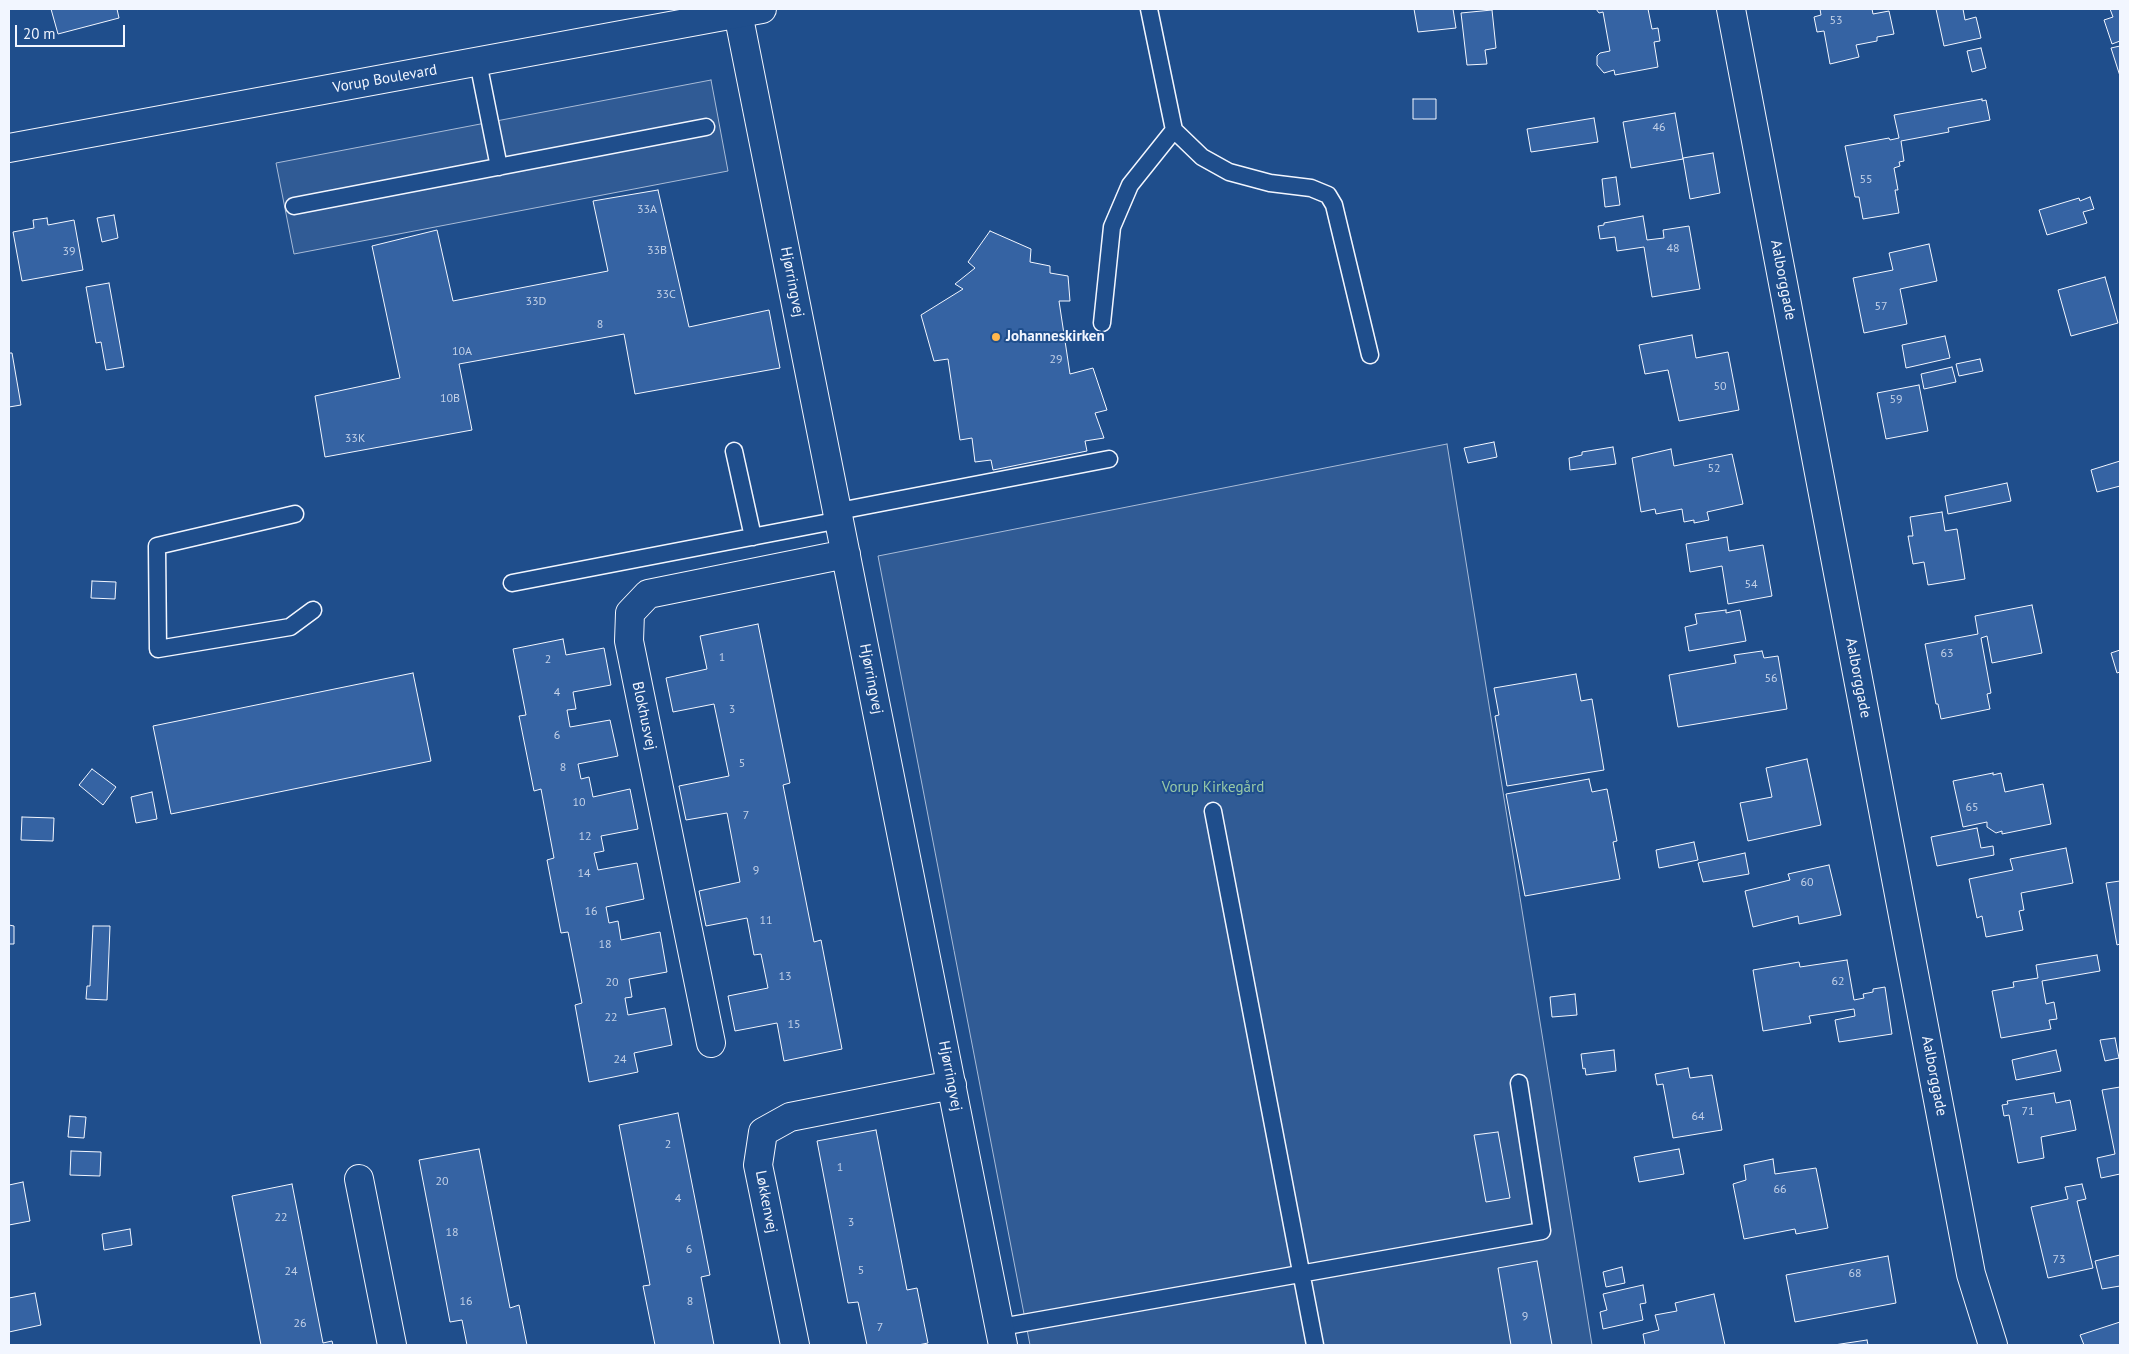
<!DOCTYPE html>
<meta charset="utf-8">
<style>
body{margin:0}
#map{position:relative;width:2129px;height:1354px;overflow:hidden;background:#1f4e8c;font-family:"PT Sans",sans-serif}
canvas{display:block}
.frame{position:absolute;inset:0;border:10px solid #f2f6ff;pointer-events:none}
.scale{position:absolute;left:15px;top:25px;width:110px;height:22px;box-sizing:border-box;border:2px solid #f2f6ff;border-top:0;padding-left:6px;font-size:15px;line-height:18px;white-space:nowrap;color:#f2f6ff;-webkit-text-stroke:4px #1f4e8c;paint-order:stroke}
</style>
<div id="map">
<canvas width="2129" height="1354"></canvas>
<div class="frame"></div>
<div class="scale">20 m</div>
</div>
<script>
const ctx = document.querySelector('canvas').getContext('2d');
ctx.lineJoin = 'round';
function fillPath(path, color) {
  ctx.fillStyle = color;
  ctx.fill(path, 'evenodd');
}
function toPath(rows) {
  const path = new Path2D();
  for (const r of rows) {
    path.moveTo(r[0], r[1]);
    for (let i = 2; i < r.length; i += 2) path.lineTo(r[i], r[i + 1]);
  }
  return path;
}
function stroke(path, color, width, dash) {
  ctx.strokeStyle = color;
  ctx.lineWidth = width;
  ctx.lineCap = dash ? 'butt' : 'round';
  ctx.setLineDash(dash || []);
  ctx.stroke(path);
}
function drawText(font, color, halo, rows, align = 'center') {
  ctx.font = font + ' "PT Sans",sans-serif';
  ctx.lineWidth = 4;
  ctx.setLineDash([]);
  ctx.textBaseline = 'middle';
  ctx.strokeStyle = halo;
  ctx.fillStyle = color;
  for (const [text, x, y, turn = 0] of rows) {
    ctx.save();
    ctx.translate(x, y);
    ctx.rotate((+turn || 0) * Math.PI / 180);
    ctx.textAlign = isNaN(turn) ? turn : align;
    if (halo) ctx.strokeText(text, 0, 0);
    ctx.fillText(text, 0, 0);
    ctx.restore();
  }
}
const built = toPath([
 [711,80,728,171,294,254,276,163,711,80],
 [1447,444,1592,1345,1030,1345,878,556,1447,444]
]);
const building = toPath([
 [51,9,117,9,119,18,58,34,51,9],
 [1414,9,1453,9,1456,28,1418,32,1414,9],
 [1596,9,1648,9,1652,29,1658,28,1660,41,1654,42,1658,67,1615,75,1614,70,1604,73,1597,65,1597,56,1600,53,1610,51,1603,12,1599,13,1596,9],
 [1820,9,1872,9,1873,14,1889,11,1894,34,1877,37,1877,41,1856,45,1859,57,1830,64,1824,31,1817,32,1814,17,1821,15,1820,9],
 [1936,9,1963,9,1965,20,1976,17,1981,38,1944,46,1936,9],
 [2110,9,2120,9,2120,41,2112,44,2104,20,2113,17,2110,9],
 [1492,10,1496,48,1485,50,1487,64,1467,65,1461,13,1492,10],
 [2120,46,2120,76,2111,48,2120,46],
 [1981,48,1986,68,1972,72,1967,51,1981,48],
 [1413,99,1436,99,1436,119,1413,119,1413,99],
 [1982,99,1982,101,1986,100,1990,120,1948,128,1949,132,1901,141,1904,161,1899,162,1900,166,1894,168,1898,190,1895,190,1899,213,1863,219,1859,197,1855,197,1845,146,1889,138,1890,140,1899,138,1894,115,1982,99],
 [1675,113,1683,159,1631,168,1623,122,1675,113],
 [1594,118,1598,142,1531,152,1527,129,1594,118],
 [1713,153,1720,193,1690,199,1683,158,1713,153],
 [1616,177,1620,205,1605,207,1602,179,1616,177],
 [658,190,689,327,769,310,780,368,635,394,624,334,459,364,472,430,325,457,315,396,400,378,372,246,437,230,453,301,608,271,593,201,658,190],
 [2090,197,2094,209,2083,212,2087,223,2047,235,2039,210,2079,198,2080,201,2090,197],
 [114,215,118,238,102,242,97,218,114,215],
 [1643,216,1647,240,1664,238,1663,230,1689,226,1700,289,1652,297,1644,247,1617,251,1615,237,1600,239,1598,226,1604,225,1604,223,1643,216],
 [47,218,48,225,74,220,83,270,22,281,13,232,34,228,33,220,47,218],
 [990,231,1031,249,1030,262,1050,266,1050,273,1068,276,1070,301,1059,301,1070,374,1093,368,1107,410,1095,413,1104,438,1085,441,1087,451,993,470,991,460,975,462,972,438,960,440,948,359,934,361,921,315,963,289,955,284,975,268,968,262,990,231],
 [1929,244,1937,281,1900,289,1907,324,1864,333,1853,278,1893,270,1889,253,1929,244],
 [2105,277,2118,323,2071,336,2058,290,2105,277],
 [109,283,124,367,106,370,101,342,96,343,86,287,109,283],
 [1692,335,1696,358,1728,352,1739,410,1679,421,1668,370,1645,374,1639,345,1692,335],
 [1945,336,1950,358,1906,368,1902,345,1945,336],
 [9,353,12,353,21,405,9,407,9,353],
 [1980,359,1983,371,1959,376,1956,364,1980,359],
 [1952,367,1956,382,1924,389,1921,374,1952,367],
 [1919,385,1928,431,1886,439,1877,393,1919,385],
 [1494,442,1497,457,1468,463,1464,448,1494,442],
 [1613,447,1616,464,1570,470,1569,458,1582,455,1582,452,1613,447],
 [1671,449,1674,466,1732,454,1743,504,1707,512,1709,520,1694,523,1694,520,1684,522,1682,509,1656,514,1655,509,1641,512,1632,458,1671,449],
 [2120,461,2120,486,2097,492,2091,470,2120,461],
 [2007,483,2011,501,1948,514,1945,496,2007,483],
 [1942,512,1945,531,1957,529,1965,579,1928,585,1924,562,1913,564,1908,536,1913,536,1910,517,1942,512],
 [1727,537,1729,551,1763,545,1772,596,1728,604,1722,566,1690,572,1686,544,1727,537],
 [92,581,116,582,115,599,91,598,92,581],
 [2032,605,2042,653,1992,663,1987,636,1981,638,1991,693,1987,694,1990,709,1941,719,1938,704,1936,704,1925,644,1978,634,1975,616,2032,605],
 [1726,610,1726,613,1740,610,1746,641,1689,651,1685,627,1697,624,1695,614,1726,610],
 [758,624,790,783,783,785,814,942,821,940,842,1049,784,1061,777,1023,735,1031,728,996,768,988,761,954,754,955,747,918,706,926,699,891,740,882,727,813,686,820,679,786,729,776,714,704,673,712,666,678,707,669,700,636,758,624],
 [563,639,566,655,604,648,611,685,573,692,576,709,567,710,570,727,610,720,618,756,578,764,581,779,589,777,593,797,630,789,638,829,601,836,604,851,594,853,598,870,637,863,644,899,606,907,609,923,618,921,621,940,660,932,667,972,629,979,632,997,625,998,628,1015,665,1008,672,1045,634,1053,638,1072,589,1082,575,1005,582,1003,568,932,561,933,547,860,554,858,541,789,534,791,519,716,526,715,513,649,563,639],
 [2120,650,2120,672,2117,673,2111,653,2120,650],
 [1762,651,1764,658,1778,656,1787,709,1678,727,1669,675,1736,663,1734,655,1762,651],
 [413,673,431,761,171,814,153,726,413,673],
 [1576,674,1581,701,1592,699,1604,770,1507,786,1495,716,1499,715,1494,688,1576,674],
 [1807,759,1821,825,1748,841,1740,803,1772,797,1766,768,1807,759],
 [92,769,116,787,103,805,79,785,92,769],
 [1993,773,1993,775,2001,773,2005,792,2043,784,2051,824,2002,834,2002,831,1996,833,1987,827,1987,822,1963,827,1953,781,1993,773],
 [1589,779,1592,792,1607,789,1617,841,1613,842,1620,879,1525,896,1506,794,1589,779],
 [152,792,157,819,136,823,131,797,152,792],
 [22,817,54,818,53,841,21,840,22,817],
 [1977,828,1981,848,1993,846,1994,855,1937,866,1931,837,1977,828],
 [1694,842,1698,860,1659,868,1656,850,1694,842],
 [2066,848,2073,883,2021,893,2024,910,2019,911,2023,930,1986,937,1982,916,1977,918,1969,879,2013,870,2010,859,2066,848],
 [1745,853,1749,874,1703,882,1698,863,1745,853],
 [1829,865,1841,915,1799,924,1798,916,1753,927,1745,891,1790,880,1788,874,1829,865],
 [2120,881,2120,944,2117,945,2106,883,2120,881],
 [9,925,14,926,14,944,9,944,9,925],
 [93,926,110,926,107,1000,86,999,87,986,90,986,93,926],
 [2097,955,2100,971,2042,981,2046,1004,2054,1002,2057,1019,2049,1020,2051,1029,2001,1038,1992,991,2014,987,2013,982,2038,978,2036,965,2097,955],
 [1847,960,1854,1000,1864,998,1863,994,1873,992,1873,989,1885,987,1892,1034,1839,1042,1835,1020,1855,1016,1854,1009,1809,1016,1811,1023,1763,1031,1753,970,1799,962,1800,967,1847,960],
 [1575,994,1577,1015,1552,1017,1550,997,1575,994],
 [2115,1038,2119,1058,2105,1061,2100,1040,2115,1038],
 [1614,1050,1616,1071,1586,1075,1585,1068,1583,1069,1581,1054,1614,1050],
 [2056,1050,2061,1071,2016,1080,2012,1060,2056,1050],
 [1688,1068,1690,1078,1712,1075,1722,1130,1673,1138,1663,1084,1657,1085,1655,1074,1688,1068],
 [2120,1087,2120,1174,2101,1178,2097,1158,2115,1154,2102,1090,2120,1087],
 [2054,1093,2056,1103,2070,1100,2076,1130,2041,1137,2044,1158,2018,1163,2009,1115,2004,1116,2002,1105,2008,1104,2007,1101,2054,1093],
 [678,1113,710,1275,701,1277,714,1345,655,1345,643,1286,650,1285,619,1125,678,1113],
 [70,1116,86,1117,84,1138,68,1137,70,1116],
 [876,1130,907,1290,917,1288,928,1343,918,1345,867,1345,858,1302,848,1303,817,1141,876,1130],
 [1498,1132,1510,1198,1486,1202,1474,1135,1498,1132],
 [479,1149,510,1308,519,1305,527,1345,467,1345,462,1320,450,1322,419,1160,479,1149],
 [1679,1149,1684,1174,1639,1182,1634,1157,1679,1149],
 [71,1151,101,1152,100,1176,70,1175,71,1151],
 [1773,1159,1775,1174,1816,1168,1828,1228,1796,1234,1795,1229,1744,1239,1733,1184,1746,1180,1744,1165,1773,1159],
 [23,1182,30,1221,9,1225,9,1185,23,1182],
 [292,1184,323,1343,332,1341,333,1345,261,1345,232,1196,292,1184],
 [2082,1184,2086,1199,2077,1201,2093,1268,2048,1278,2031,1207,2068,1199,2065,1187,2082,1184],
 [130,1229,132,1245,104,1250,102,1234,130,1229],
 [2120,1255,2120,1286,2102,1289,2095,1261,2120,1255],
 [1888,1256,1896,1303,1795,1322,1786,1275,1888,1256],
 [1537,1261,1552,1345,1511,1345,1498,1268,1537,1261],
 [1622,1267,1625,1283,1606,1287,1603,1272,1622,1267],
 [1643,1285,1646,1303,1640,1304,1643,1320,1603,1329,1600,1312,1607,1310,1603,1294,1643,1285],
 [35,1293,41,1325,9,1332,9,1298,35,1293],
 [1714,1294,1725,1345,1645,1345,1643,1334,1659,1330,1655,1315,1677,1311,1675,1303,1714,1294],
 [2120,1322,2120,1345,2084,1345,2080,1335,2120,1322],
 [1867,1340,1868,1345,1834,1345,1867,1340]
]);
const lane = toPath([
 [1149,9,1174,130,1202,157,1229,172,1270,183,1311,188,1328,195,1334,205,1370,355],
 [478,62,499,167],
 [294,206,706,127],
 [1102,323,1112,227,1130,185,1174,130],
 [734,451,753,537],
 [839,511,1109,459],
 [295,514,157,546,158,649,290,627,313,610],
 [512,583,840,520],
 [1213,811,1315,1345],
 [1001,1327,1542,1231,1519,1083]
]);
const street = toPath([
 [1731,9,1971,1274,1993,1345],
 [738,13,1003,1345],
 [711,1043,629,641,630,613,648,594,846,554],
 [359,1179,392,1345],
 [795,1345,758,1165,763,1132,790,1117,952,1085]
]);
const secondary = toPath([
 [9,148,762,9]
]);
const markers = [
 [996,337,5,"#ffb74d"]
];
const numberNames = [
 ["53",1836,21],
 ["46",1659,128],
 ["55",1866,180],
 ["33A",647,210],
 ["48",1673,249],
 ["33B",657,251],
 ["39",69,252],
 ["33C",666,295],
 ["33D",536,302],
 ["57",1881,307],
 ["8",600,325],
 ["10A",462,352],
 ["29",1056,360],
 ["50",1720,387],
 ["10B",450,399],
 ["59",1896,400],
 ["33K",355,439],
 ["52",1714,469],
 ["54",1751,585],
 ["63",1947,654],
 ["1",722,658],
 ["2",548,660],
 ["56",1771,679],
 ["4",557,693],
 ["3",732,710],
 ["6",557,736],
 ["5",742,764],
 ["8",563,768],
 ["10",579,803],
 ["65",1972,808],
 ["7",746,816],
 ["12",585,837],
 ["9",756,871],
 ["14",584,874],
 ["60",1807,883],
 ["16",591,912],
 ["11",766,921],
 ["18",605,945],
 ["13",785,977],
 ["62",1838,982],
 ["20",612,983],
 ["22",611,1018],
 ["15",794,1025],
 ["24",620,1060],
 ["71",2028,1112],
 ["64",1698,1117],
 ["2",668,1145],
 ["1",840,1168],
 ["20",442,1182],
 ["66",1780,1190],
 ["4",678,1199],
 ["22",281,1218],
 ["3",851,1223],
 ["18",452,1233],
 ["6",689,1250],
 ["73",2059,1260],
 ["5",861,1271],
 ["24",291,1272],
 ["68",1855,1274],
 ["16",466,1302],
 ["8",690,1302],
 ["9",1525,1317],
 ["26",300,1324],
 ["7",880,1328]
];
const streetNames = [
 ["Vorup Boulevard",385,79,-10],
 ["Aalborggade",1783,280,79],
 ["Hjørringvej",792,282,79],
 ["Aalborggade",1858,678,79],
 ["Hjørringvej",871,679,79],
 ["Blokhusvej",644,716,78],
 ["Hjørringvej",950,1076,79],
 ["Aalborggade",1934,1076,79],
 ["Løkkenvej",766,1202,79]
];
const poiNames = [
 ["Johanneskirken",1006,337]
];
const parkNames = [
 ["Vorup Kirkegård",1213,788]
];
fillPath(built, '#305b95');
stroke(built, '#a8bbd7', 1);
fillPath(building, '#3563a3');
stroke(building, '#f2f6ff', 1);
stroke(lane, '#f2f6ff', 19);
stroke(street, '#f2f6ff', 30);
stroke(secondary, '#f2f6ff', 30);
stroke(lane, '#1f4e8c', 16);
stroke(street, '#1f4e8c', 28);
stroke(secondary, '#1f4e8c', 28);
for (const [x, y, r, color] of markers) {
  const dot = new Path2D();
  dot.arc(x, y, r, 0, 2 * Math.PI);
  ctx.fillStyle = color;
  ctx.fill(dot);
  stroke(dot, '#1f4e8c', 2);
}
drawText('12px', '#c3d1e8', null, numberNames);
drawText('15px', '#f2f6ff', '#1f4e8c', streetNames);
drawText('bold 15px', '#f2f6ff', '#1f4e8c', poiNames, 'left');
drawText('15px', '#97c8a6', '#1f4e8c', parkNames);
</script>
